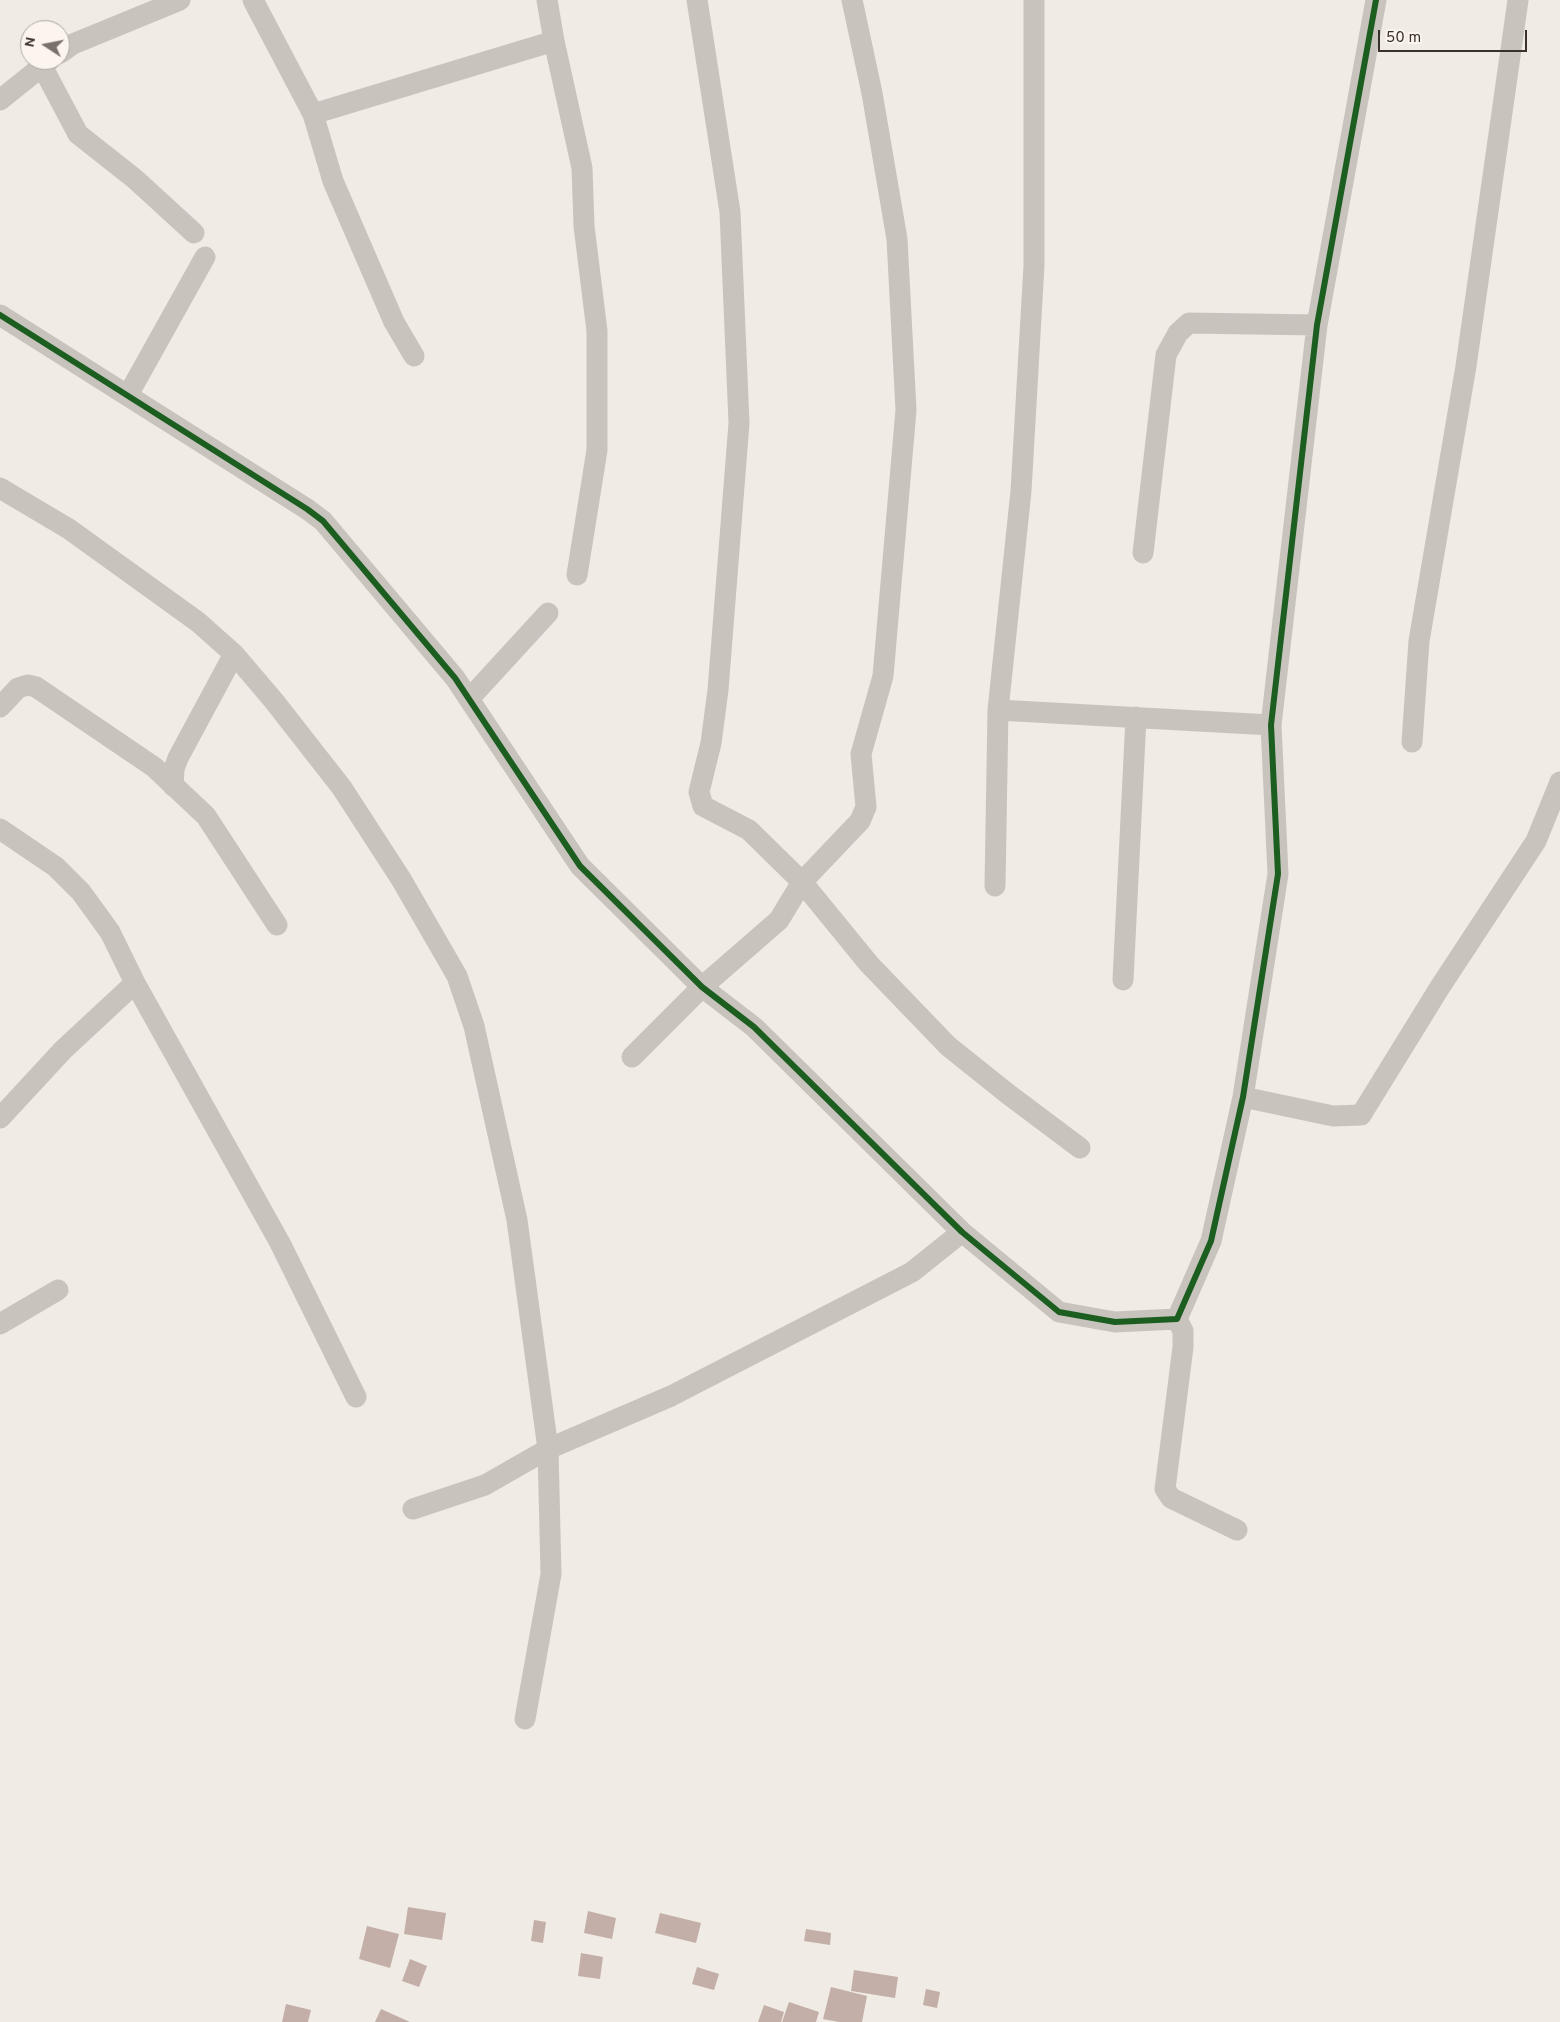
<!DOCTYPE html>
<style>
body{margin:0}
#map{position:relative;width:1560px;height:2022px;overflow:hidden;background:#f0ebe5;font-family:Overpass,sans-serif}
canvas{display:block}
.north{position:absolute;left:20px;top:20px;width:50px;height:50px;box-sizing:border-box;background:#fbf5ee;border:1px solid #aea6a0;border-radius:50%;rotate:281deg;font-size:14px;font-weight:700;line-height:20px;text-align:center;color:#3b302b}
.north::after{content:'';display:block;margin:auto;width:18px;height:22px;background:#7a716c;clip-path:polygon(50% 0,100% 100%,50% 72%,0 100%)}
.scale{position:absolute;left:1378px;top:30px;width:149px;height:22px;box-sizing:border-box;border:2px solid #3b302b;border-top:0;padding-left:6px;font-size:15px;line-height:18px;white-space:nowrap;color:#3b302b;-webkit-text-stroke:4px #fbf5ee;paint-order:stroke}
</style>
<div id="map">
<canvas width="1560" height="2022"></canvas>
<div class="north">N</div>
<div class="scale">50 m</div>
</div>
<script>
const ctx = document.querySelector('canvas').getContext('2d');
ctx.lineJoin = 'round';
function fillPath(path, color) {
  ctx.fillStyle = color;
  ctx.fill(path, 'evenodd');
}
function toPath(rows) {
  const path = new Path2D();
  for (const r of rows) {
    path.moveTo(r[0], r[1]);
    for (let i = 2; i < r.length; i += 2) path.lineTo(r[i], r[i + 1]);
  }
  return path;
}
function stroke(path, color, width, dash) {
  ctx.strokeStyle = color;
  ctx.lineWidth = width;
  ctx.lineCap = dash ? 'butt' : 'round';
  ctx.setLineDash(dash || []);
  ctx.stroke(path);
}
const building = toPath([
 [408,1907,446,1913,442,1940,404,1934],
 [588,1911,616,1918,612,1939,584,1933],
 [660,1913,701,1923,696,1943,655,1933],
 [534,1920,546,1922,543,1943,531,1941],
 [367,1926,399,1934,390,1968,359,1959],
 [806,1929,831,1933,830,1945,804,1941],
 [581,1953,603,1957,600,1979,578,1976],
 [410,1959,427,1966,419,1987,402,1981],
 [697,1967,719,1974,714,1990,692,1984],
 [854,1970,898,1977,895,1998,851,1991],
 [831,1987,867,1996,862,2022,839,2022,823,2019],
 [926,1989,940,1992,937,2008,923,2005],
 [789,2002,819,2012,816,2022,782,2022],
 [286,2004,311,2010,308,2022,282,2022],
 [764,2005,784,2012,781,2022,758,2022],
 [381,2009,410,2022,375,2022]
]);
const street = toPath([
 [253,0,313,114,333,181,394,322,414,356],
 [547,0,554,41,582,168,584,226,597,331,597,450,577,575],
 [697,0,730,212,739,423,718,690,711,743,699,792,703,806,749,830,802,882,869,964,948,1046,1008,1094,1080,1148],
 [60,53,73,44,180,0],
 [42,66,78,134,135,179,194,233],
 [0,100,50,60],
 [313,114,554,41],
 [0,315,307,509,323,521,455,678,580,866,702,987,754,1027,962,1232,1059,1312,1115,1322,1177,1319],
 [128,395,205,257],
 [0,488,69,529,198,622,234,654,274,701,342,788,401,879,457,976,474,1026,517,1220,548,1449,551,1574,525,1719],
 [1143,553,1166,355,1178,333,1189,323,1317,325],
 [469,699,548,613],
 [0,707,18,688,28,685,36,687,154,767,206,816,277,925],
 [998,710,1271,725],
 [1412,742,1419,641,1466,366,1518,0],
 [173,786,174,769,178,758,234,654],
 [0,829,56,867,81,892,110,932,135,983,280,1243,356,1397],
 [995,886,998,710,1021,491,1034,265,1034,0],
 [1123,980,1136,717],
 [632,1057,702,987,779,920,802,882,860,821,866,807,861,754,883,676,906,410,897,239,872,93,852,0],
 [1243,1097,1333,1116,1361,1115,1440,987,1536,841,1560,782],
 [0,1118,63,1050,135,983],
 [1177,1319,1211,1241,1243,1097,1278,874,1271,725,1317,325,1376,0],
 [1177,1319,1183,1331,1183,1347,1165,1489,1171,1498,1237,1530],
 [0,1324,58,1290],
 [413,1509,485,1485,548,1449,671,1396,912,1272,962,1232]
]);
const cycleway = toPath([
 [0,315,307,509,323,521,455,678,580,866,702,987,754,1027,962,1232,1059,1312,1115,1322,1177,1319,1211,1241,1243,1097,1278,874,1271,725,1317,325,1376,0]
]);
fillPath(building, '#c3afa7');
stroke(street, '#c9c3be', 21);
stroke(cycleway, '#1b5e20', 6);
</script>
